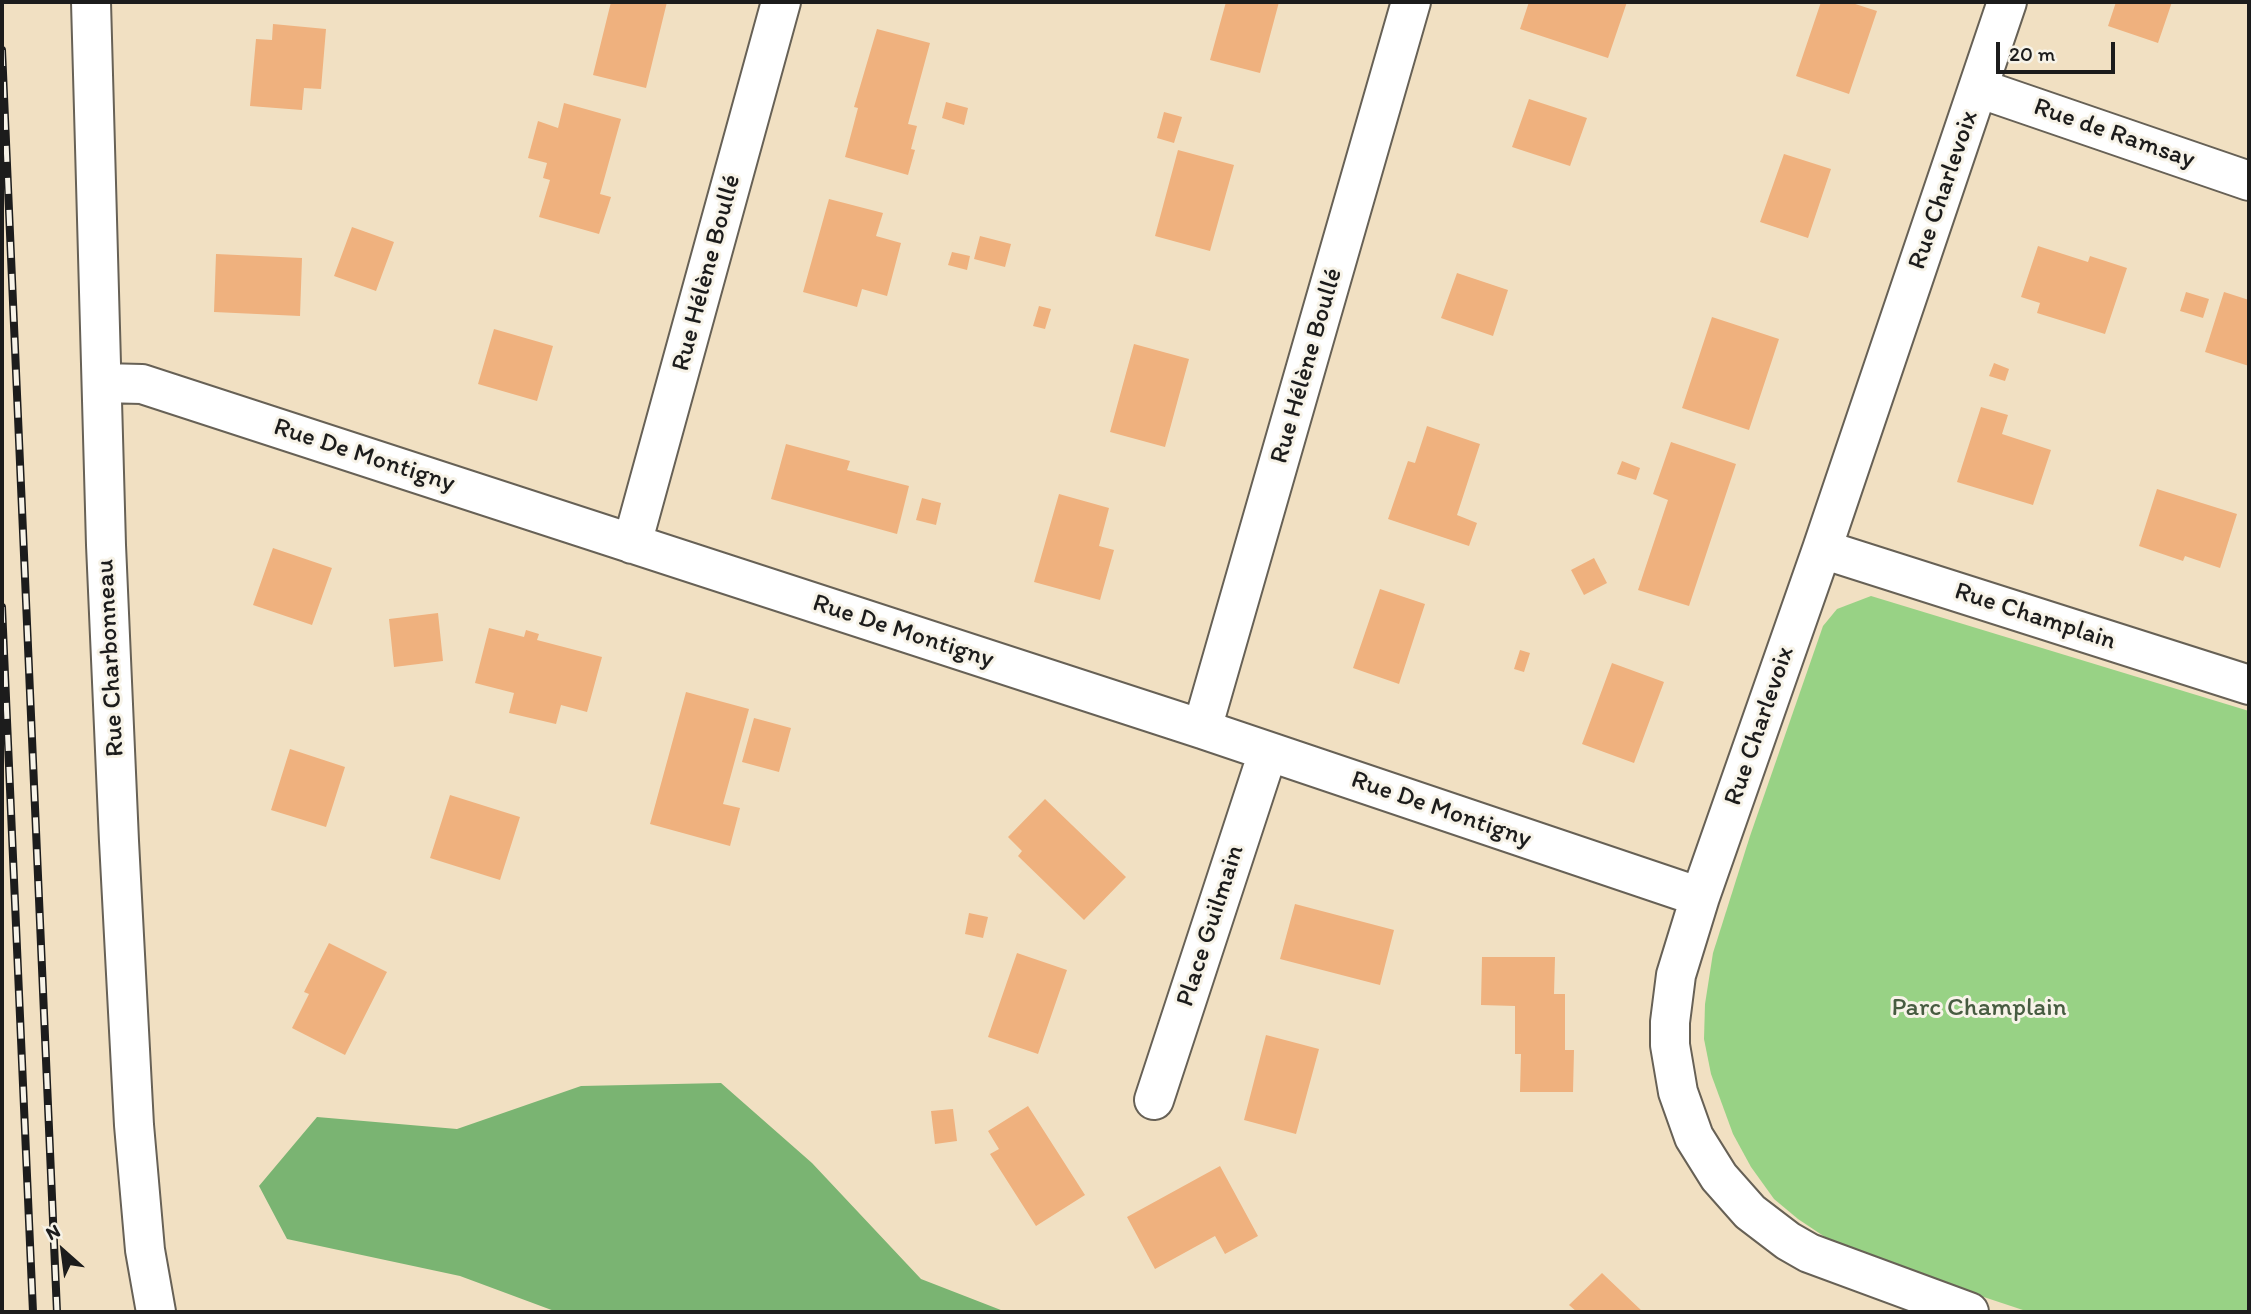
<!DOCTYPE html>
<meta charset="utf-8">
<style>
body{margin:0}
#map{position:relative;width:2251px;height:1314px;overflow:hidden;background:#f1e0c2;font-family:Itim,sans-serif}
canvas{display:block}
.frame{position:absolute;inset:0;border:4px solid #1c1c1c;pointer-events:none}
.north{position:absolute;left:28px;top:1216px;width:70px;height:70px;-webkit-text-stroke:5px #f7f3e8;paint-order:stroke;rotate:332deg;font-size:19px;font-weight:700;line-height:28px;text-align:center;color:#1c1c1c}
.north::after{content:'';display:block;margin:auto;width:24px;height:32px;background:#1c1c1c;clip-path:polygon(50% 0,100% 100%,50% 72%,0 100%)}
.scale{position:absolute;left:1996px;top:42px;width:119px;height:32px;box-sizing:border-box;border:4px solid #1c1c1c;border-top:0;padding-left:9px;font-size:21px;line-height:24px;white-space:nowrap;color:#1c1c1c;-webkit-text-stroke:5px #f7f3e8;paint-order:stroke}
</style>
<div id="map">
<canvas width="2251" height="1314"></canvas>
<div class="frame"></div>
<div class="north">N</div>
<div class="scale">20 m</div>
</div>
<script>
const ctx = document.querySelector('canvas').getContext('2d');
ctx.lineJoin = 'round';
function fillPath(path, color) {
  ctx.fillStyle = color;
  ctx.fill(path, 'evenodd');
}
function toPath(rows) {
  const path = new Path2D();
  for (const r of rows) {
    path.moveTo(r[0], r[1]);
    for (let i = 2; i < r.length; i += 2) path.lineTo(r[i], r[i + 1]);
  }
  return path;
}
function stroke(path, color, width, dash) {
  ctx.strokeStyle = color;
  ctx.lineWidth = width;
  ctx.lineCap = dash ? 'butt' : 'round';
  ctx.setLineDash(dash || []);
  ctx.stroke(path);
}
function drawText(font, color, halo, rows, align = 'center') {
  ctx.font = font + ' Itim,sans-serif';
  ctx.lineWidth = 6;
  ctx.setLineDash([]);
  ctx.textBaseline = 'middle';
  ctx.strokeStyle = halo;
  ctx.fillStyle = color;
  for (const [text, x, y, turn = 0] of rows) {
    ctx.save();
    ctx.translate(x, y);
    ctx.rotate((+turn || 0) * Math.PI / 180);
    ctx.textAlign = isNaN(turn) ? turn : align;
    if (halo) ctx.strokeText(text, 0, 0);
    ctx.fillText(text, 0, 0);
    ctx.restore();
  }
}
const green = toPath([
 [1871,596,2249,711,2249,1312,2029,1312,1857,1255,1828,1239,1798,1219,1774,1199,1751,1167,1733,1134,1711,1074,1704,1039,1705,1004,1713,953,1750,836,1823,626,1837,609]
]);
const forest = toPath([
 [721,1083,812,1163,921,1279,1006,1312,557,1312,460,1276,287,1239,259,1186,317,1117,457,1129,581,1086]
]);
const building = toPath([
 [611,2,667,2,646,88,593,75],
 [1226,2,1279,2,1260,73,1210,60],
 [1529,2,1627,2,1608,58,1520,29],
 [1821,2,1849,2,1877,11,1849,94,1796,76],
 [2116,2,2172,2,2158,43,2108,26],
 [273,24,326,29,321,89,304,88,302,110,250,106,256,39,272,40],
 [877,29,930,43,908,124,917,126,911,149,915,150,908,175,845,157,858,108,854,107],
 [1529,99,1587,118,1570,166,1512,147],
 [946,102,968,108,964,125,942,118],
 [564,103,621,119,600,194,611,197,599,234,539,217,550,180,543,178,547,163,528,158,538,121,558,128],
 [1164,112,1182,117,1174,143,1157,138],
 [1178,150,1234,165,1210,251,1155,236],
 [1784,154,1831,169,1808,238,1760,222],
 [829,199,883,213,876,236,901,243,887,296,862,289,857,307,803,292],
 [352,227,394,242,376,291,334,276],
 [980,236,1011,244,1005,267,974,259],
 [2038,246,2088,262,2090,256,2127,268,2105,334,2037,313,2040,303,2021,297],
 [952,252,970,256,967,270,948,265],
 [216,254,302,258,300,316,214,312],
 [1457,273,1508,290,1493,336,1441,318],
 [2186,292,2209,299,2203,318,2180,311],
 [2224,292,2249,300,2249,366,2205,352],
 [1039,306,1051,309,1045,329,1033,326],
 [1712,317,1779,339,1749,430,1682,408],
 [494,329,553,346,537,401,478,384],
 [1134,344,1189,359,1165,447,1110,432],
 [1994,363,2009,369,2005,381,1989,376],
 [1981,407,2008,415,2002,434,2051,450,2033,505,1957,482],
 [1427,426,1480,444,1457,515,1477,523,1469,546,1388,519,1408,461,1415,463],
 [1671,442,1736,464,1689,606,1638,590,1668,500,1653,494],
 [786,444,850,461,847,470,909,486,897,534,771,499],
 [1622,461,1640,468,1636,480,1617,474],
 [2157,489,2237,514,2220,568,2185,556,2183,561,2139,546],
 [1059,494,1109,508,1099,546,1114,550,1100,600,1034,582],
 [922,498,941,503,936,525,916,520],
 [273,548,332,568,312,625,253,605],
 [1594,558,1607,583,1584,595,1571,570],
 [1380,589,1425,604,1399,684,1353,668],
 [438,613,443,661,394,667,389,619],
 [489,628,524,637,526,630,539,634,537,640,602,657,587,712,561,705,556,724,509,713,514,693,475,683],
 [1520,650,1530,653,1524,672,1514,669],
 [1612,663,1664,682,1634,763,1582,744],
 [686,692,749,709,723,804,740,808,730,846,650,824],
 [754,718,791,728,779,772,742,762],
 [290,749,345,767,326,827,271,810],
 [450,795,520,817,500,880,430,858],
 [1045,799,1126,877,1084,920,1018,856,1022,851,1008,837],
 [1295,904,1394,930,1380,985,1280,959],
 [969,913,988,917,983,938,965,934],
 [329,943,387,972,345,1055,292,1028,309,994,304,992],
 [1017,953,1067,970,1038,1054,988,1037],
 [1482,957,1555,957,1554,994,1565,994,1565,1050,1574,1050,1573,1092,1520,1092,1521,1054,1515,1054,1515,1006,1481,1005],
 [1266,1035,1319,1049,1296,1134,1244,1120],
 [1028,1106,1085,1195,1036,1226,990,1154,999,1149,988,1131],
 [953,1109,957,1141,935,1144,931,1111],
 [1220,1166,1258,1236,1225,1254,1215,1236,1155,1269,1127,1217],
 [1602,1273,1643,1312,1577,1312,1569,1305]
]);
const minor = toPath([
 [91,2,106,545,119,841,134,1125,145,1250,156,1312],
 [1978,88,2249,181],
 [102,383,142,384,1202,729,1700,897],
 [632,544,781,2],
 [1822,549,2249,685],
 [1202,729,1411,2],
 [1154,1100,1268,752],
 [1969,1312,1809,1253,1788,1241,1750,1212,1719,1177,1694,1137,1678,1092,1670,1045,1670,1022,1676,975,1700,897,1822,549,2007,2]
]);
const rail = toPath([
 [2,50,57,1312],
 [2,607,33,1312]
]);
const streetNames = [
 ["Rue de Ramsay",2114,134,19],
 ["Rue Charlevoix",1944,190,-71],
 ["Rue Hélène Boullé",707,273,-75],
 ["Rue Hélène Boullé",1307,366,-74],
 ["Rue De Montigny",364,456,18],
 ["Rue Champlain",2035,617,18],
 ["Rue De Montigny",903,632,18],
 ["Rue Charbonneau",111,658,-93],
 ["Rue Charlevoix",1760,726,-71],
 ["Rue De Montigny",1441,810,19],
 ["Place Guilmain",1211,926,-72]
];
const parkNames = [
 ["Parc Champlain",1979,1008]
];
fillPath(green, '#98d285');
fillPath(forest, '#7ab472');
fillPath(building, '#efb17e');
stroke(minor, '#676156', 42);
stroke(minor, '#fff', 38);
stroke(rail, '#1c1c1c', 8);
stroke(rail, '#f7f3e8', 5, [16]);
drawText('26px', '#1c1c1c', '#f7f3e8', streetNames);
drawText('26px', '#475c41', '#f7f3e8', parkNames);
</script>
